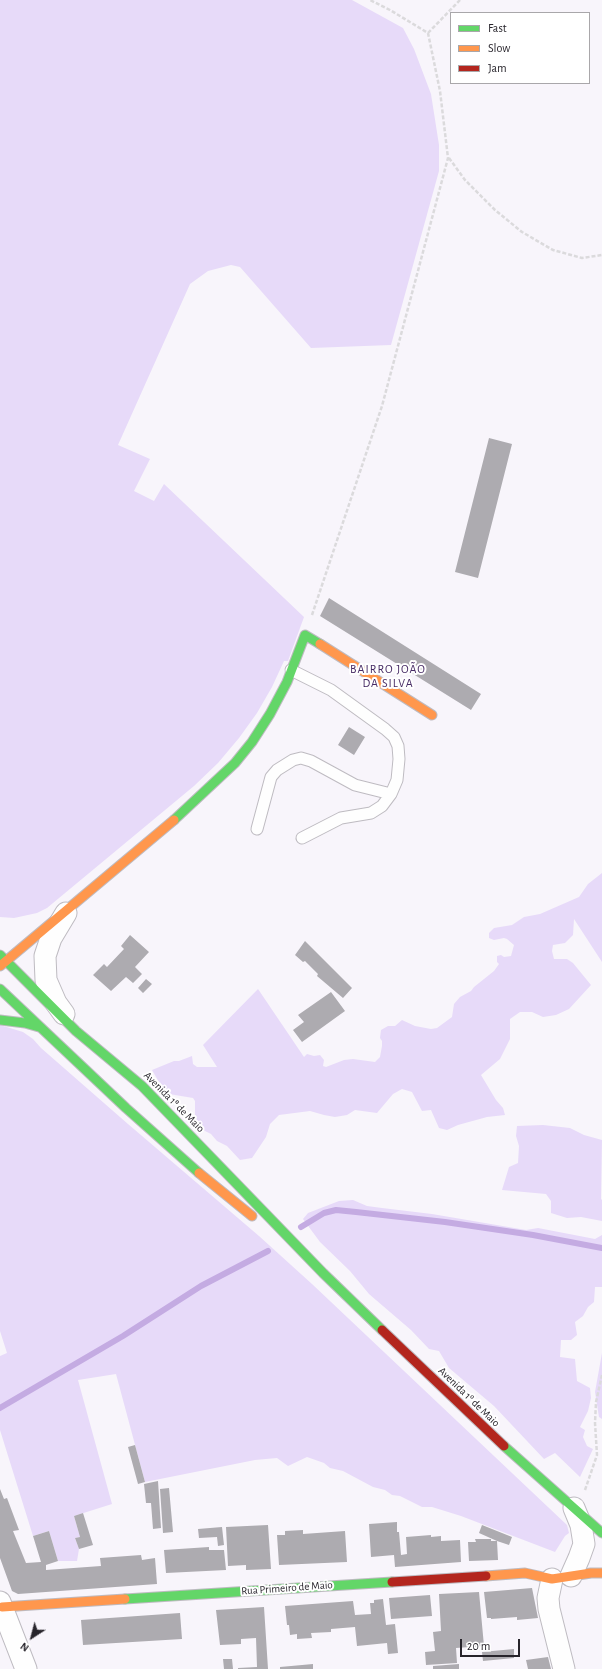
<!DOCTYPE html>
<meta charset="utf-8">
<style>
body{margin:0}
#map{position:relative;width:602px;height:1669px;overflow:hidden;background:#f8f5fb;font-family:"Alegreya Sans",sans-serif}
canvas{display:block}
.legend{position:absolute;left:450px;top:12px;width:140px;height:72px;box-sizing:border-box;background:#fff;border:1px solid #a9a7aa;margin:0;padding:5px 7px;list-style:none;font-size:12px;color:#27242b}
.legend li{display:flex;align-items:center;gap:8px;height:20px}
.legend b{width:20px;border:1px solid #a9a7aa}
.north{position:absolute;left:12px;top:1617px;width:40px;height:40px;-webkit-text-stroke:3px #fff;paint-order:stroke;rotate:216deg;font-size:11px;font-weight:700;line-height:16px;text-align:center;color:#27242b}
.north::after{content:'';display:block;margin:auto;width:14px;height:18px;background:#27242b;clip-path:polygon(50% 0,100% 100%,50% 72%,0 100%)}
.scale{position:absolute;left:460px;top:1639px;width:60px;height:18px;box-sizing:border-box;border:2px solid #27242b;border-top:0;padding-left:5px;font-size:12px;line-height:14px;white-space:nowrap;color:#27242b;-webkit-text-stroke:3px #fff;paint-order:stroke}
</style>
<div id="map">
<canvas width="602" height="1669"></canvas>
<ul class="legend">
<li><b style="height:5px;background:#63d668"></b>Fast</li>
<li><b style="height:5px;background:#ff974d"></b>Slow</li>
<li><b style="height:5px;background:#b3261e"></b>Jam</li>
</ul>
<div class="north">N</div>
<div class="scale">20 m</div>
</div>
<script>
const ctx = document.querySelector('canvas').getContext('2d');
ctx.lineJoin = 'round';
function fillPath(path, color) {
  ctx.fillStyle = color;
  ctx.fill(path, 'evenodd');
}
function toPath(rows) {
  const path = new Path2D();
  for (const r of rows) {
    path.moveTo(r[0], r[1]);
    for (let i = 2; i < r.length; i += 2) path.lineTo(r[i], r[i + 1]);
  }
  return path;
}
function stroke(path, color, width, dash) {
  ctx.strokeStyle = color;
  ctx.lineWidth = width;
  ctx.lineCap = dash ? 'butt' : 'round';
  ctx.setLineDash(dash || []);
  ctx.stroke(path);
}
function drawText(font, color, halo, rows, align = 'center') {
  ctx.font = font + ' "Alegreya Sans",sans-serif';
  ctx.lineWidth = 4;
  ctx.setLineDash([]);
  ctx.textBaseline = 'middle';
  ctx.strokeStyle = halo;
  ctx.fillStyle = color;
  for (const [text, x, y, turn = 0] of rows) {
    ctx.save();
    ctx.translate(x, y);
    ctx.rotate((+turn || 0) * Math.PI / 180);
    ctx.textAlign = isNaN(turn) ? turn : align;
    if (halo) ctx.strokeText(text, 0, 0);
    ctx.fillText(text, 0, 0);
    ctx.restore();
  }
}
const green = toPath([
 [0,0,352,0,403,28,414,49,431,94,439,145,439,171,391,345,311,348,240,267,231,265,208,271,190,284,118,445,150,459,134,491,154,501,164,484,304,617,288,661,284,661,272,687,257,713,239,738,218,763,194,786,47,908,37,913,14,918,0,917],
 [602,873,602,962,574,919,573,935,565,943,553,945,552,951,554,959,567,959,573,963,591,985,569,1009,556,1015,543,1017,532,1012,520,1012,510,1019,510,1039,500,1059,481,1075,496,1100,503,1108,505,1115,487,1117,458,1125,447,1130,439,1128,431,1110,422,1111,412,1092,402,1089,393,1094,377,1113,355,1110,347,1115,335,1117,324,1115,310,1111,279,1115,270,1124,266,1137,252,1158,240,1160,227,1146,217,1141,211,1134,205,1131,198,1125,195,1118,195,1101,193,1098,169,1094,163,1089,152,1070,174,1061,179,1061,192,1056,193,1064,197,1067,217,1067,203,1045,258,989,304,1057,307,1054,314,1056,320,1055,324,1060,323,1066,326,1067,344,1060,353,1059,375,1062,380,1057,382,1046,382,1041,380,1038,381,1030,388,1026,395,1026,402,1020,415,1026,431,1029,437,1028,452,1017,454,1004,460,997,471,991,474,987,494,971,499,964,497,962,497,956,501,955,504,957,511,956,514,945,507,939,504,938,494,940,489,938,489,933,494,928,512,925,524,917,540,914,579,897,588,884],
 [0,1025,23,1032,33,1039,41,1048,128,1124,259,1236,312,1284,567,1525,569,1533,565,1536,555,1552,461,1516,432,1507,422,1507,400,1496,392,1495,385,1490,373,1487,343,1471,330,1468,324,1463,307,1457,288,1466,277,1458,255,1460,145,1482,116,1374,78,1380,112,1504,74,1516,80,1537,75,1538,79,1549,77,1561,58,1561,49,1531,33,1536,0,1430,0,1356,7,1353,0,1331],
 [543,1125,570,1128,584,1135,602,1140,601,1199,602,1200,602,1221,581,1217,567,1218,551,1213,551,1201,546,1194,502,1190,509,1167,518,1163,519,1146,516,1136,517,1126],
 [353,1200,367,1206,382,1208,432,1214,526,1230,538,1228,595,1239,602,1235,602,1287,595,1287,594,1302,588,1307,583,1316,575,1322,577,1335,571,1340,561,1340,560,1357,575,1359,577,1381,590,1388,591,1398,588,1411,580,1427,585,1430,583,1437,587,1446,593,1449,580,1477,555,1453,544,1459,494,1406,449,1368,439,1351,429,1349,411,1330,369,1294,350,1271,320,1242,303,1219,308,1213,339,1201],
 [602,1353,602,1419,599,1417,595,1392]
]);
const stream = toPath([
 [301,1227,324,1213,336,1210,356,1212,445,1222,533,1235,602,1248],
 [0,1408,123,1336,201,1286,268,1251]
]);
const building = toPath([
 [489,438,512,444,478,578,455,572],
 [329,598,481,694,471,710,320,616],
 [349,727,365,737,354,755,338,745],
 [130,935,149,952,135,967,142,974,133,983,126,977,111,991,93,975,104,964,107,967,124,949,121,946],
 [305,941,352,988,343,998,317,976,318,974,305,961,303,962,295,955],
 [146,979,152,984,143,993,138,988],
 [331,992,345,1011,302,1042,293,1030,304,1022,298,1015],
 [135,1445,145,1482,138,1484,128,1447],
 [158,1481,161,1528,153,1529,151,1503,146,1503,144,1484],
 [169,1488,173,1532,163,1533,160,1489],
 [0,1489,4,1499,7,1498,19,1530,13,1531,26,1563,41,1562,33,1536,49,1531,58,1561,46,1565,46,1570,101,1566,100,1558,141,1555,142,1560,155,1558,157,1584,18,1594,12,1591,0,1558],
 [83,1513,93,1545,79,1549,75,1538,80,1537,74,1516],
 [397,1522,397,1532,399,1532,401,1555,407,1554,406,1537,431,1535,431,1537,441,1536,441,1541,460,1540,461,1562,395,1567,394,1555,371,1557,369,1524],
 [268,1525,271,1569,246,1570,246,1565,228,1566,226,1527],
 [482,1525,512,1537,509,1545,497,1541,498,1560,469,1561,468,1542,476,1542,475,1539,491,1539,491,1541,497,1541,479,1533],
 [222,1527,224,1545,218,1546,217,1537,199,1538,198,1529],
 [303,1530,303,1534,345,1531,347,1562,279,1565,277,1535,285,1535,285,1531],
 [209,1547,209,1550,224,1550,226,1570,166,1573,164,1550],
 [532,1588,538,1618,517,1620,517,1617,491,1619,491,1618,487,1618,484,1592],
 [479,1592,484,1646,456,1648,457,1663,426,1665,425,1652,435,1651,433,1632,441,1631,439,1594],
 [430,1595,432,1616,391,1619,389,1598],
 [383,1599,386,1625,395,1624,398,1653,388,1654,387,1643,357,1646,355,1627,331,1629,331,1632,311,1633,312,1638,297,1639,297,1634,290,1635,289,1625,287,1625,285,1606,353,1601,355,1615,371,1614,370,1603,374,1603,374,1600],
 [264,1607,268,1669,238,1669,238,1668,257,1667,256,1638,241,1639,241,1644,220,1645,216,1610],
 [180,1613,182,1639,83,1645,81,1620],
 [514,1649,514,1658,483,1661,482,1652],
 [548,1657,551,1669,528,1669,526,1660],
 [223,1659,232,1659,233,1669,224,1669],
 [313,1664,313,1669,280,1669,280,1667],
 [459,1664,459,1669,433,1669,433,1666]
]);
const path = toPath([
 [428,33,460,0],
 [449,158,465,180,495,210,522,232,553,250,582,258,602,255],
 [312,615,382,406,448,158,440,91,428,33,390,10,370,0],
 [585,1490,597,1455,595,1423,596,1402,602,1375]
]);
const lane = toPath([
 [291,670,331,690,385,729,394,737,398,746,399,759,397,780,391,794,382,806,371,813,341,818,302,838],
 [257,829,271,777,277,770,293,760,301,758,311,761,355,785,391,794]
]);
const street = toPath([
 [64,1014,56,1003,46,980,45,956,51,938,66,913],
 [571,1576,579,1558,584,1544,581,1525,574,1508],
 [552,1579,548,1598,549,1609,564,1669],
 [0,1602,26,1669]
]);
const fast = toPath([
 [174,820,235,763,252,742,270,714,287,682,305,635,320,644],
 [0,955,76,1031,142,1086,323,1273,382,1330],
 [0,989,126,1108,199,1173],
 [0,1020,25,1023,39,1027],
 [504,1446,602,1533],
 [125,1599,392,1582]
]);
const slow = toPath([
 [320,644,432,715],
 [0,966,174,820],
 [199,1173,252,1216],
 [486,1576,525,1573,552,1579,591,1573,602,1573],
 [2,1607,125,1599]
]);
const jam = toPath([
 [382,1330,504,1446],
 [392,1582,486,1576]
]);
const streetNames = [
 ["Avenida 1º de Maio",174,1102,45],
 ["Avenida 1º de Maio",469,1397,44],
 ["Rua Primeiro de Maio",287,1588,-4]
];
const neighbourhoodNames = [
 ["BAIRRO JOÃO",388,669],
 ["DA SILVA",388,683]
];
fillPath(green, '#e7daf9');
stroke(stream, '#c4abe2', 6);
fillPath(building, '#adabb0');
stroke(lane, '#bebbc1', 13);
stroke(street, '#bebbc1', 23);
stroke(fast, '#bebbc1', 11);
stroke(slow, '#bebbc1', 11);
stroke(jam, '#bebbc1', 11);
stroke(path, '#dbdadc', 2.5, [4, 2]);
stroke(lane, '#fefefe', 11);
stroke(street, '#fefefe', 21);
stroke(fast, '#63d668', 9);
stroke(slow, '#ff974d', 9);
stroke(jam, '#b3261e', 9);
drawText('11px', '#27242b', '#fff', streetNames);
ctx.letterSpacing = '1px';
drawText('12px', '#472b65', '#fff', neighbourhoodNames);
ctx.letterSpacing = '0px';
</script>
